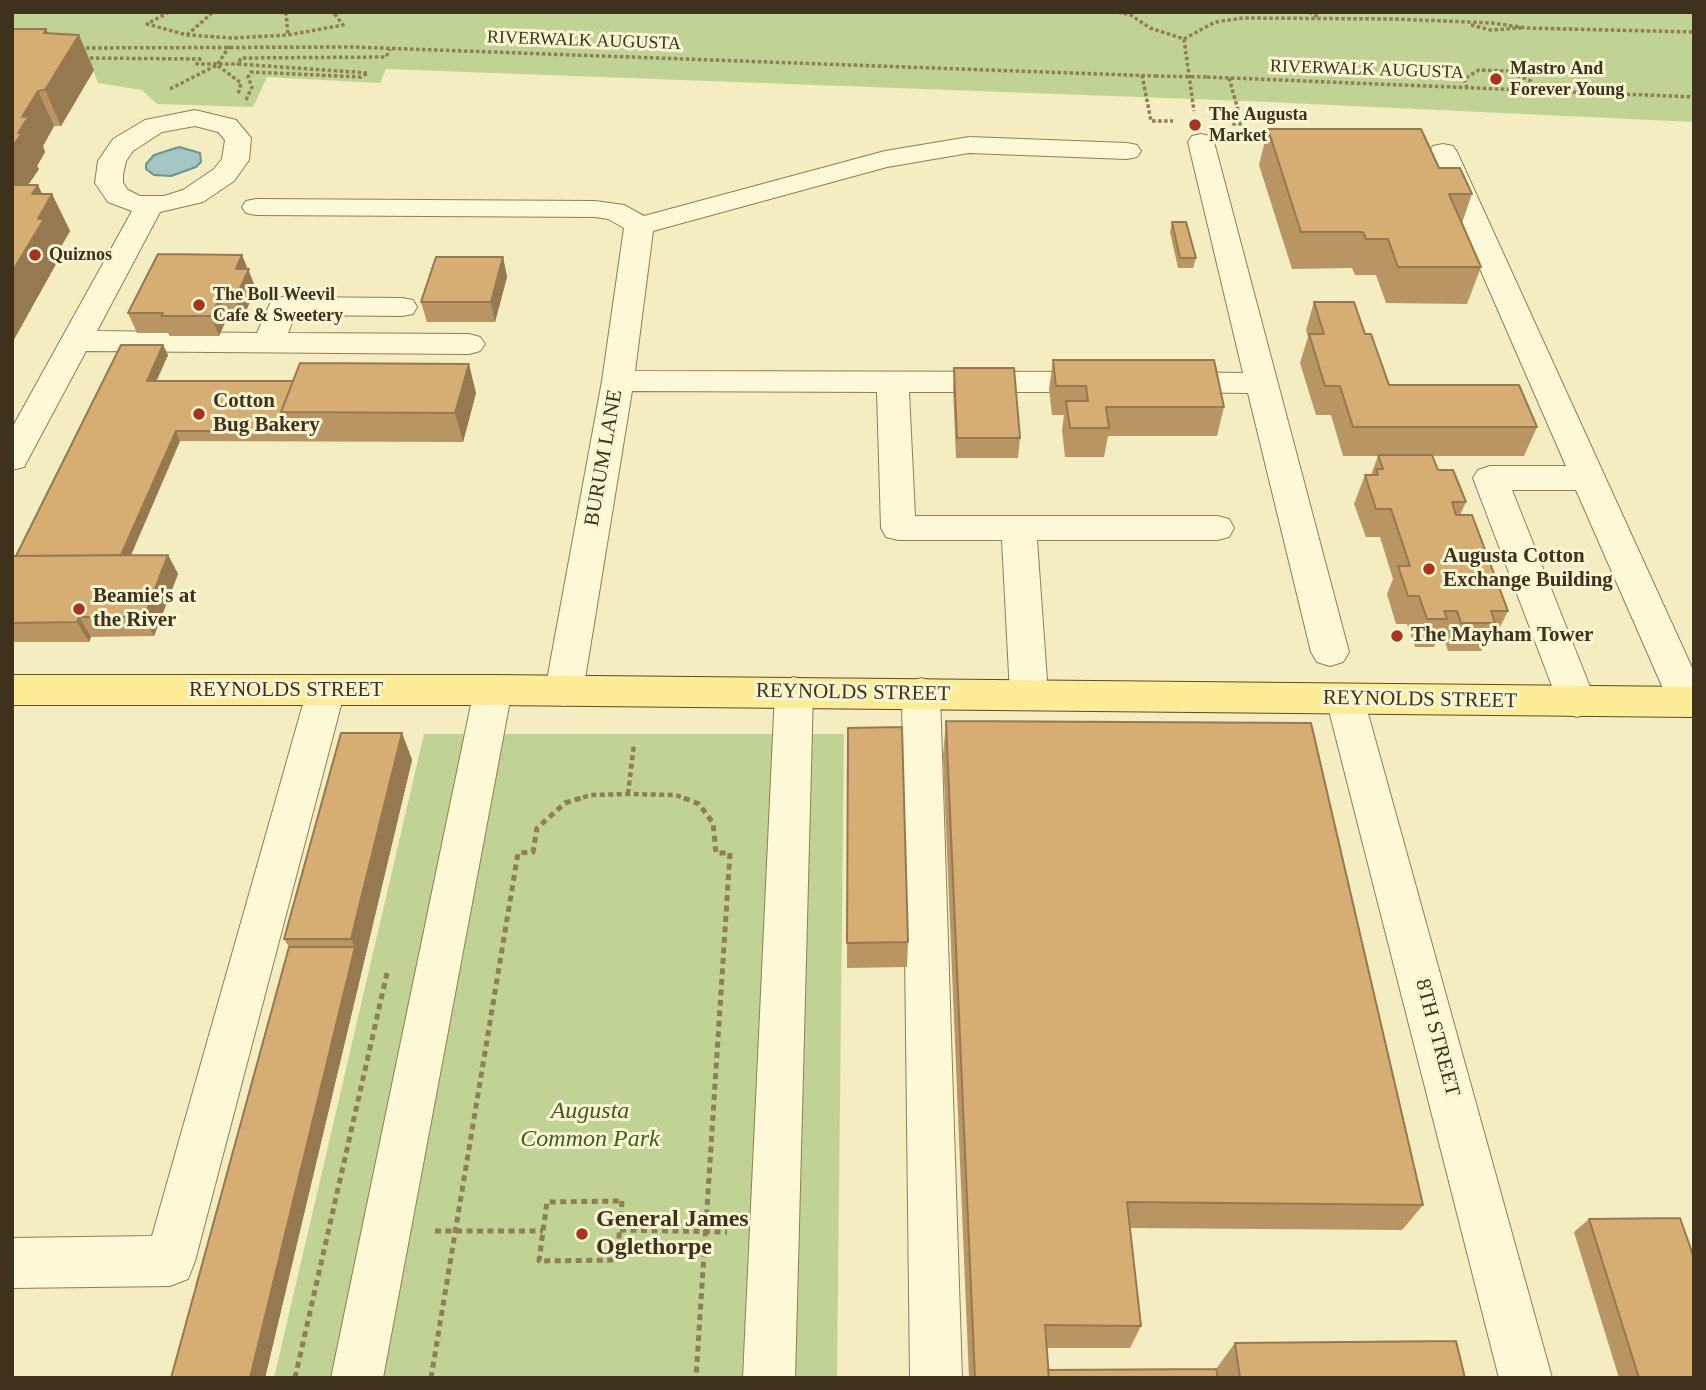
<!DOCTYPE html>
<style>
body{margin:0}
#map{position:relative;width:1706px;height:1390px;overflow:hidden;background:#f3edc1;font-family:Georgia,serif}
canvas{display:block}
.frame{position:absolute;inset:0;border:14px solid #3e321c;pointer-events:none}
</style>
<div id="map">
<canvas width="1706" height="1390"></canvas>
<div class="frame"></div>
</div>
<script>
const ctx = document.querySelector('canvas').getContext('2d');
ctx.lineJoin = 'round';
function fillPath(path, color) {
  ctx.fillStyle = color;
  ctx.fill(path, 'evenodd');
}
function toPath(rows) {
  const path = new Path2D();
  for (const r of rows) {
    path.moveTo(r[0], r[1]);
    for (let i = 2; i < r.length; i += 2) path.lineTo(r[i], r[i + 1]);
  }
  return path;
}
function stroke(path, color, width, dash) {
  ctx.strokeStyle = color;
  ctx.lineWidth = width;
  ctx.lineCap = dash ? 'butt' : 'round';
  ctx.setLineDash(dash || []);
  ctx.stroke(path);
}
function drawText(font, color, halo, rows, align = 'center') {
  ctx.font = font + ' Georgia,serif';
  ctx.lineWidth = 6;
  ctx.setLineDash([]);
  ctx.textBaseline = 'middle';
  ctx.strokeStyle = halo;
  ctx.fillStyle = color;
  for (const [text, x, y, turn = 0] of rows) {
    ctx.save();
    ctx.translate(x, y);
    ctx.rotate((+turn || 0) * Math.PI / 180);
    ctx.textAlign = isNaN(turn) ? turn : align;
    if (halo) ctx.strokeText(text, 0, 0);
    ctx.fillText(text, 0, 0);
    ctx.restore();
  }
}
const green = toPath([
 [12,12,1694,12,1694,122,1246,101,386,69,380,83,267,77,253,107,157,104,142,90,98,83,93,70,12,64],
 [424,734,844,734,837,1378,274,1378]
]);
const water = toPath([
 [179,147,200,153,201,162,196,167,171,176,154,175,146,169,146,164,154,155,179,147]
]);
const pathFar2 = toPath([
 [169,12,147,24,187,35,233,38,288,35,343,25,333,12],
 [286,12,288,35],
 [1118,12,1131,15,1150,28,1184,39,1215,22,1243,18,1395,19,1493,23,1526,28,1694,32],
 [1309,12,1320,18],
 [1471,25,1491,30,1521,28],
 [187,35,213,12],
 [1184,39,1194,111],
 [80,48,353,47,1155,76],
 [84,58,200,59,197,64,238,64],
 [218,64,230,45],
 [1142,75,1151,121,1173,121],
 [1207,77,1694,97],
 [1229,78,1242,124,1230,124],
 [1467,88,1464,79,1479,70,1507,71,1531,81,1535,91],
 [170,89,217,65,241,83,238,95],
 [246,100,252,87,248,77,251,72,361,77,368,73,238,64,241,58,386,57,390,49]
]);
const pathFar1 = toPath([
 [628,794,634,744],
 [575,800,591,795,628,794,676,795,689,800]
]);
const path = toPath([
 [684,798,699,804,713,823,716,853,730,853,696,1378],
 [622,1201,617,1260,539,1261,547,1202,622,1201],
 [620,1230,727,1232],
 [435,1231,543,1231],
 [295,1378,387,973],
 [431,1378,518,853,533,852,537,828,565,803,581,798]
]);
const minor = toPath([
 [195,110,236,120,251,138,249,160,234,181,203,202,160,212,97,331,257,333,272,299,283,297,402,298,413,300,417,307,413,314,402,316,295,315,288,333,469,334,480,337,485,344,480,351,469,354,86,351,24,467,12,470,12,428,132,211,108,202,95,183,98,161,113,139,145,120,195,110],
 [195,126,218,132,225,140,222,159,214,169,183,190,164,196,140,196,128,190,123,183,123,175,126,161,133,151,162,132,195,126],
 [1201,134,1210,136,1214,142,1349,652,1343,662,1330,666,1317,662,1311,652,1248,393,1166,392,1155,389,1150,382,1155,375,1166,372,1243,373,1188,142,1192,136,1201,134],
 [969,137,1127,143,1137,145,1141,151,1137,157,1127,159,969,153,887,167,653,231,635,371,1102,372,1113,375,1118,382,1113,389,1102,392,909,392,915,516,1217,516,1229,519,1234,528,1229,537,1217,540,1037,540,1048,694,1043,705,1029,709,1015,705,1010,694,1002,540,898,540,886,537,881,528,877,392,632,391,583,691,578,702,564,706,550,702,545,691,602,381,624,228,608,219,595,217,256,215,246,213,242,207,246,201,256,199,595,201,624,205,644,216,885,151,969,137],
 [1443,144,1453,146,1457,152,1694,672,1694,715,1688,717,1674,713,1669,702,1576,490,1512,490,1596,702,1591,713,1577,717,1563,713,1558,702,1473,478,1478,470,1490,466,1566,466,1429,152,1433,146,1443,144],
 [326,675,340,679,345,690,195,1261,188,1279,170,1286,12,1288,12,1238,152,1236,307,690,312,679,326,675],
 [493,675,507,679,512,690,383,1378,331,1378,474,690,479,679,493,675],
 [794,677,808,681,813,692,795,1378,743,1378,775,692,780,681,794,677],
 [921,678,935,682,940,693,962,1378,910,1378,902,693,907,682,921,678],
 [1345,684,1359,688,1364,699,1552,1378,1499,1378,1326,699,1331,688,1345,684]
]);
const major = toPath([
 [12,675,493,675,1694,687,1694,717,493,705,12,705,12,675]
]);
const pathBridge = toPath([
 [1155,76,1207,77]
]);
const wall = toPath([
 [12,29,46,29,47,33,94,70,61,126,54,126,43,146,45,152,37,166,39,169,28,185,42,194,52,194,70,231,59,250,61,255,12,343],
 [1268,129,1439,168,1472,194,1462,223,1481,267,1467,304,1386,303,1376,275,1355,275,1352,268,1292,269,1259,165],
 [1172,222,1196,258,1193,268,1178,268,1170,232],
 [503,257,507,277,495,322,427,322,421,302],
 [248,269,256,289,242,319,227,318,219,336,170,336,168,333,137,333,128,313],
 [1314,302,1365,334,1389,385,1537,427,1524,456,1433,456,1438,470,1466,502,1460,515,1508,611,1494,639,1487,639,1481,651,1448,651,1444,639,1437,639,1434,647,1415,647,1407,624,1396,624,1387,594,1393,579,1380,537,1366,537,1354,504,1365,475,1371,475,1378,456,1343,456,1331,415,1316,415,1300,363,1308,337,1306,330],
 [163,345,168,355,156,381,476,393,463,442,180,441,131,555,168,555,178,574,154,636,91,637,89,642,12,642,12,556,16,556],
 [1053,360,1224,407,1217,436,1108,436,1104,457,1065,457,1062,430,1064,415,1052,415,1049,389],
 [954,368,1020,438,1018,458,956,458,953,388],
 [946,721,1423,1205,1402,1230,1130,1228,1141,1326,1130,1348,1046,1348,1048,1370,1216,1369,1235,1343,1465,1378,969,1378,943,756],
 [848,728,908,942,907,967,847,968],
 [402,733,412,760,265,1378,171,1378,289,947,284,939],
 [1589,1219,1694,1378,1619,1378,1574,1232]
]);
const shadedWall = toPath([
 [46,29,61,64,79,35,94,70,61,126,45,90,44,33],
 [38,91,54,126,43,146,45,152,37,166,39,169,12,208,12,147,18,133,22,117],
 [38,185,47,204,52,194,70,231,59,250,61,255,12,343,12,272,32,194],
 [242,255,256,289,242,319,235,299,236,269],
 [503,257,507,277,495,322,491,302],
 [219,299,227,318,219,336,211,316],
 [163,345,168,355,152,391,147,381],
 [469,364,476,393,463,442,455,413],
 [176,431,180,441,122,576,117,566],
 [168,555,178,574,154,636,144,617],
 [79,617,91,637,89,642,77,622],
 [402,733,412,760,265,1378,250,1378,355,947,351,939]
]);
const building = toPath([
 [12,29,46,29,44,33,79,35,45,90,38,91,22,117,29,116,18,133,22,133,12,147,12,29],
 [1268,129,1421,129,1439,168,1460,168,1472,194,1449,194,1481,267,1398,267,1388,239,1366,239,1363,232,1301,232,1268,129],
 [12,185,38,185,32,194,52,194,38,219,44,219,12,272,12,185],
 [1172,222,1186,222,1196,258,1180,258,1172,222],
 [158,254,242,255,236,269,249,269,235,299,219,299,211,316,161,316,163,313,128,313,158,254],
 [436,257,503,257,491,302,421,302,436,257],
 [1314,302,1354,302,1365,334,1371,334,1389,385,1519,385,1537,427,1353,427,1340,386,1325,386,1309,334,1324,334,1314,302],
 [121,345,163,345,147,381,293,381,281,412,288,431,176,431,121,555,16,556,121,345],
 [1053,360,1214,360,1224,407,1106,407,1109,428,1070,428,1066,401,1088,401,1086,386,1056,386,1053,360],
 [300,363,469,364,455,413,281,412,300,363],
 [954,368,1014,368,1020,438,957,438,954,368],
 [1378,455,1432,455,1438,470,1453,470,1466,502,1452,502,1456,515,1472,515,1508,611,1491,611,1495,623,1461,623,1457,611,1444,611,1447,619,1427,619,1419,596,1408,596,1398,566,1410,566,1391,509,1376,509,1365,475,1378,475,1376,469,1383,469,1378,455],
 [168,555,144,617,79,617,77,622,12,623,12,556,168,555],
 [946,721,1311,723,1423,1205,1127,1202,1141,1326,1045,1325,1049,1378,975,1378,946,721],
 [902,727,908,942,847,943,848,728,902,727],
 [341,733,402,733,351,939,284,939,341,733],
 [289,947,355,947,250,1378,171,1378,289,947],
 [1680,1218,1694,1258,1694,1378,1639,1378,1589,1219,1680,1218],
 [1456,1341,1465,1378,1240,1378,1235,1343,1456,1341],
 [1216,1369,1218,1378,1049,1378,1048,1370,1216,1369]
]);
const markers = [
 [1496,79,7,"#a6341e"],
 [1195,125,7,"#a6341e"],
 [35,255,7,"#a6341e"],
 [199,305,7,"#a6341e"],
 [199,414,7,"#a6341e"],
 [1429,569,7,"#a6341e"],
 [79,609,7,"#a6341e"],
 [1397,636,7,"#a6341e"],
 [582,1234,7,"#a6341e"]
];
const farStreetnames = [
 ["RIVERWALK AUGUSTA",584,41,2],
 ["RIVERWALK AUGUSTA",1367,70,2]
];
const farPoinames = [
 ["Mastro And",1510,69],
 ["Forever Young",1510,90],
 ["The Augusta",1209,115],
 ["Market",1209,136],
 ["Quiznos",49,255],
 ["The Boll Weevil",213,295],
 ["Cafe & Sweetery",213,316]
];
const poiNames = [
 ["Cotton",213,402],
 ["Bug Bakery",213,426],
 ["Augusta Cotton",1443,557],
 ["Exchange Building",1443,581],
 ["Beamie's at",93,597],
 ["the River",93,621],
 ["The Mayham Tower",1411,636]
];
const streetNames = [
 ["BURUM LANE",604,458,-80],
 ["REYNOLDS STREET",286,690],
 ["REYNOLDS STREET",853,693,1],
 ["REYNOLDS STREET",1420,700,1],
 ["8TH STREET",1437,1038,75]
];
const nearParknames = [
 ["Augusta",590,1112],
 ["Common Park",590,1140]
];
const nearPoinames = [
 ["General James",596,1220],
 ["Oglethorpe",596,1248]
];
fillPath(green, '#c1d394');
fillPath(water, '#a4c5c1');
stroke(water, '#6a9592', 2);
stroke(minor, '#907e56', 2);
stroke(major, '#5d4b2b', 2);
stroke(pathFar2, '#907e56', 3.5, [3.5, 2.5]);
stroke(pathFar1, '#907e56', 4.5, [5, 3.5]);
stroke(path, '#907e56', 5, [6, 4.5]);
fillPath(minor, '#fdf8d6');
fillPath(major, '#fbec95');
stroke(pathBridge, '#907e56', 3.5, [3.5, 2.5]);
fillPath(wall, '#b89563');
fillPath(shadedWall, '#967950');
fillPath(building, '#d6ad73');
stroke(building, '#967950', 2);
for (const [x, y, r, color] of markers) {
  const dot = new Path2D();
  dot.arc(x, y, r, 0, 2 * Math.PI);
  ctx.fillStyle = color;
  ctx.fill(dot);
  stroke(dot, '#faf5d2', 2.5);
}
drawText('18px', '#3e321c', '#faf5d2', farStreetnames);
drawText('bold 18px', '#3e321c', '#faf5d2', farPoinames, 'left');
drawText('bold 21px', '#3e321c', '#faf5d2', poiNames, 'left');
drawText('21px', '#3e321c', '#faf5d2', streetNames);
drawText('italic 24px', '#435d20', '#faf5d2', nearParknames);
drawText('bold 24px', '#3e321c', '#faf5d2', nearPoinames, 'left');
</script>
